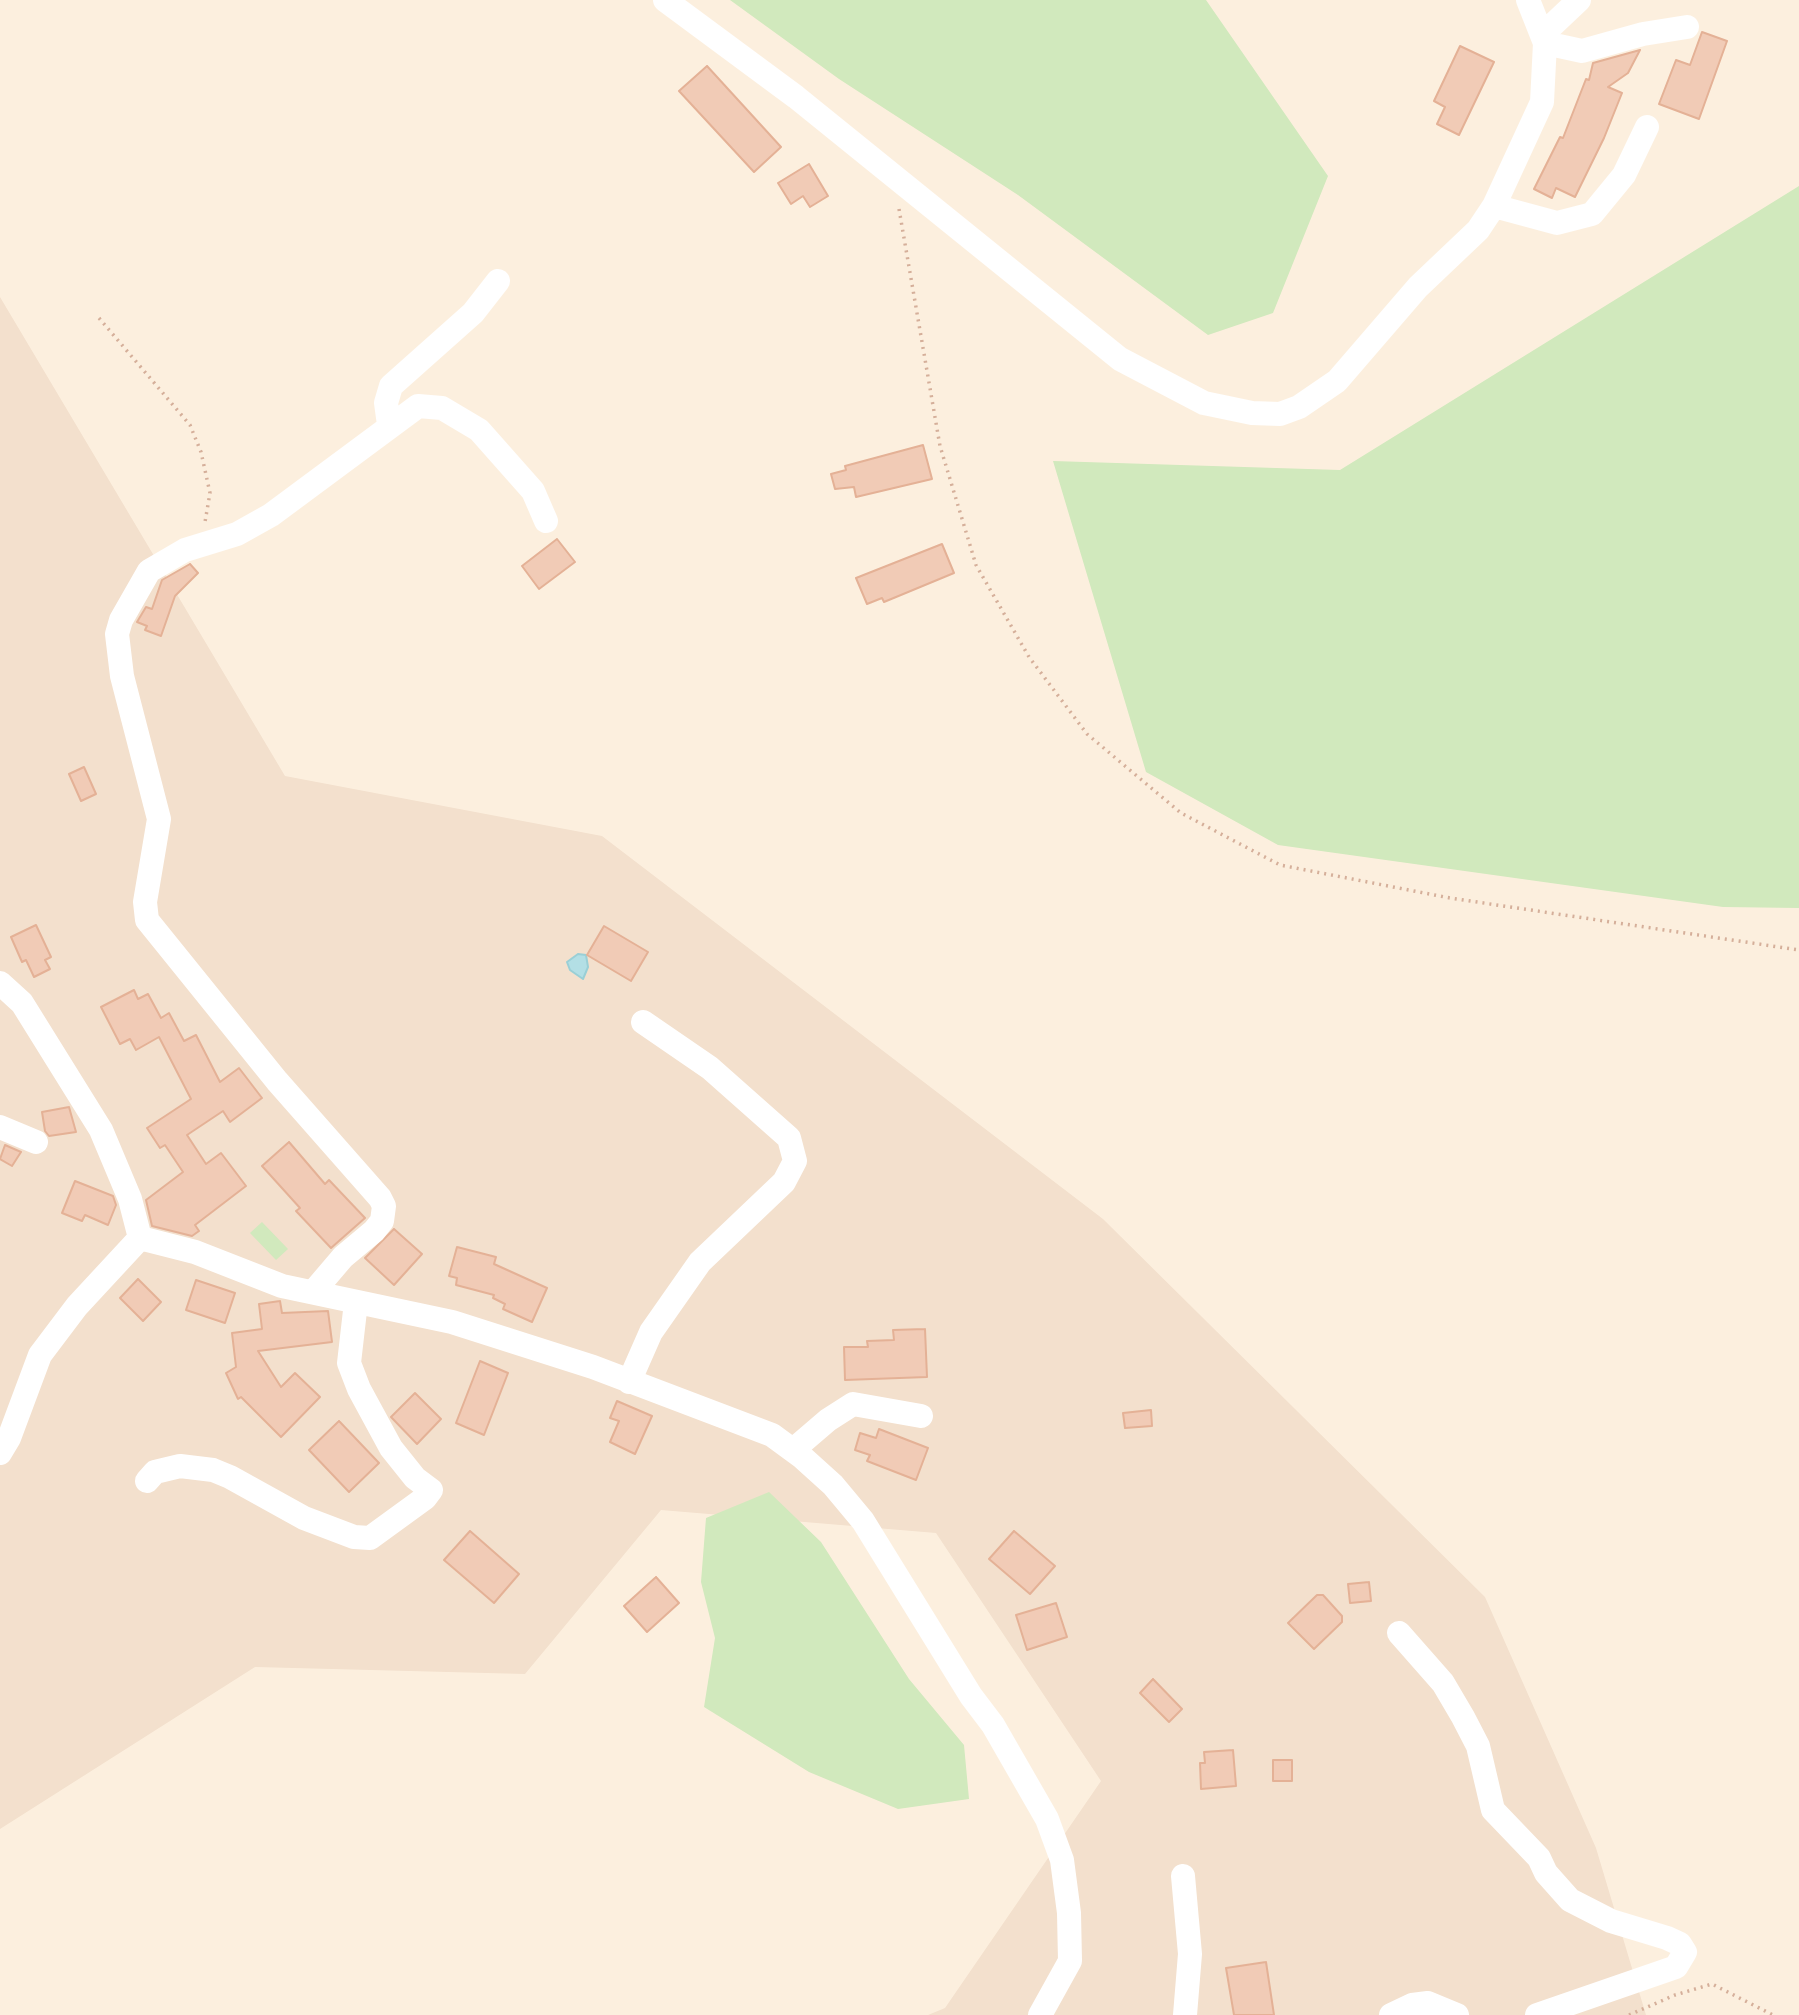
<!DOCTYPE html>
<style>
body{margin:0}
canvas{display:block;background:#fcefde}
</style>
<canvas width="1799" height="2015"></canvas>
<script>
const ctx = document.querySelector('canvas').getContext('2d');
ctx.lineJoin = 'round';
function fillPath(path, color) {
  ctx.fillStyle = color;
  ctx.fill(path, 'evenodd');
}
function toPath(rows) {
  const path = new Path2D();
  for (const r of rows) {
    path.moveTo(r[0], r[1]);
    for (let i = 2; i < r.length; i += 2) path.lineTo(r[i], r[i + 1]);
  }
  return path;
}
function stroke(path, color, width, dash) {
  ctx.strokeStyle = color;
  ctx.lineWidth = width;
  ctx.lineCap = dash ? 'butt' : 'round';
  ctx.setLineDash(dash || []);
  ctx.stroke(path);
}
const residential = toPath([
 [0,297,285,776,602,836,1103,1219,1485,1597,1596,1848,1646,2015,928,2015,945,2008,1101,1781,936,1533,661,1510,525,1674,255,1667,0,1829]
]);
const green = toPath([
 [730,0,1206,0,1328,176,1273,313,1208,335,1018,195,839,79],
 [1799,186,1799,908,1723,907,1278,845,1146,772,1053,461,1340,470],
 [262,1222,288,1249,276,1260,250,1233],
 [769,1492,821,1542,909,1679,964,1745,969,1799,898,1809,809,1772,704,1707,715,1638,701,1582,706,1518]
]);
const water = toPath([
 [578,954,586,955,588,967,583,979,570,970,567,962,578,954]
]);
const building = toPath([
 [1702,32,1727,41,1699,119,1659,104,1676,60,1690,65,1702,32],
 [1460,46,1494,62,1459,135,1437,124,1445,107,1434,101,1460,46],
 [1640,50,1628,73,1608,87,1622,93,1604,138,1575,197,1556,188,1552,198,1534,189,1560,137,1563,138,1586,79,1589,80,1593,63,1640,50],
 [707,66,781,147,754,172,679,91,707,66],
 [809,164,828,196,810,207,803,196,791,204,778,183,809,164],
 [923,445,932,479,856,497,854,487,835,489,831,474,846,470,845,466,923,445],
 [557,539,575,562,539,589,522,566,557,539],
 [942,544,954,573,884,602,882,598,867,604,856,578,942,544],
 [190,564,198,573,175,596,161,636,145,630,147,626,137,622,146,607,152,609,162,580,190,564],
 [84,767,96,794,81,801,69,774,84,767],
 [36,925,51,957,45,960,50,969,34,977,26,960,22,962,11,937,36,925],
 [604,926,648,952,631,981,587,955,604,926],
 [134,990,138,999,148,994,161,1018,169,1013,184,1041,196,1035,220,1082,239,1068,262,1098,230,1122,223,1111,187,1135,206,1164,221,1153,246,1186,195,1225,199,1231,192,1236,152,1226,146,1200,183,1172,165,1145,160,1148,147,1128,191,1099,159,1037,136,1050,130,1039,120,1044,101,1007,134,990],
 [69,1107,76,1132,49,1136,45,1131,42,1112,69,1107],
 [289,1142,325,1184,329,1180,365,1218,331,1248,296,1211,300,1208,262,1166,289,1142],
 [5,1145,21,1152,12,1166,0,1159,5,1145],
 [75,1181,113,1196,116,1205,108,1225,85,1215,82,1221,62,1213,75,1181],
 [394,1229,422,1254,394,1285,365,1258,394,1229],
 [457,1247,496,1257,494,1264,547,1288,532,1322,503,1309,505,1304,493,1298,494,1295,456,1285,457,1278,449,1276,457,1247],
 [138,1279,161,1302,143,1321,120,1298,138,1279],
 [196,1280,235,1293,225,1323,186,1310,196,1280],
 [280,1301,282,1313,328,1311,332,1342,258,1351,281,1387,295,1373,320,1397,281,1437,241,1397,238,1399,226,1373,236,1367,232,1333,262,1329,259,1304,280,1301],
 [925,1329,927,1377,845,1380,844,1347,868,1347,867,1341,894,1340,893,1330,925,1329],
 [480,1361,508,1373,484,1435,456,1423,480,1361],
 [415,1393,441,1419,417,1444,391,1417,415,1393],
 [617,1401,652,1416,635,1454,610,1442,619,1421,610,1418,617,1401],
 [1151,1410,1152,1426,1125,1428,1123,1413,1151,1410],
 [339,1421,379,1463,349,1492,309,1450,339,1421],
 [879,1429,928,1448,916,1480,867,1461,870,1455,855,1450,860,1433,876,1438,879,1429],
 [470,1531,519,1574,494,1603,444,1560,470,1531],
 [1014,1531,1055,1566,1030,1594,989,1559,1014,1531],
 [656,1577,679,1603,647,1632,624,1606,656,1577],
 [1369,1582,1371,1601,1350,1603,1348,1584,1369,1582],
 [1317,1595,1323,1595,1342,1616,1342,1622,1314,1649,1288,1623,1317,1595],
 [1056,1603,1067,1637,1027,1650,1016,1615,1056,1603],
 [1153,1679,1182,1709,1169,1722,1140,1693,1153,1679],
 [1233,1750,1236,1786,1201,1789,1200,1763,1205,1763,1204,1752,1233,1750],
 [1273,1760,1292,1760,1292,1781,1273,1781,1273,1760],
 [1266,1962,1274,2015,1234,2015,1226,1968,1266,1962]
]);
const path = toPath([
 [899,209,940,446,976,565,1029,657,1087,734,1181,813,1280,865,1450,898,1799,950],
 [99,318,190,425,201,452,210,493,205,522],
 [1629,2015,1675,1995,1712,1984,1773,2015]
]);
const minor = toPath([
 [665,0,796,97,1120,359,1204,403,1252,413,1280,414,1299,407,1337,381,1418,287,1478,230,1494,206,1542,102,1545,43,1528,0],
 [1543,34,1579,0],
 [1545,43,1582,51,1643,34,1687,27],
 [1494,206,1557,223,1592,214,1624,175,1647,127],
 [389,425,386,403,391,386,473,313,498,281],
 [0,983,22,1003,101,1130,130,1199,140,1238,77,1306,40,1355,9,1438,0,1453],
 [0,1127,36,1142],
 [140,1238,195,1252,282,1286,452,1322,593,1367,772,1435,802,1457,833,1485,863,1521,971,1696,993,1725,1047,1819,1062,1860,1069,1913,1070,1961,1040,2015],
 [314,1291,343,1257,374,1231,382,1221,384,1206,380,1198,277,1081,147,920,145,902,159,819,122,676,117,634,121,620,149,571,185,550,237,534,271,515,418,406,442,408,479,430,533,491,546,521],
 [629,1382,651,1332,700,1262,784,1182,795,1161,789,1138,710,1068,643,1022],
 [793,1450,828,1420,853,1404,921,1416],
 [147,1481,155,1472,180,1466,213,1470,230,1477,304,1518,354,1537,370,1538,425,1498,431,1490,415,1478,391,1448,359,1389,349,1363,356,1302],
 [1399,1633,1443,1683,1463,1717,1478,1746,1493,1810,1539,1858,1546,1873,1570,1900,1611,1921,1667,1938,1680,1944,1685,1952,1676,1967,1537,2015],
 [1183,1876,1190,1954,1185,2015],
 [1391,2015,1412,2005,1428,2003,1457,2015]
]);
fillPath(residential, '#f3e0cd');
fillPath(green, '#d1e9bd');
fillPath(water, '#b3dfe5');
stroke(water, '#9acfd6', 2);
fillPath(building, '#f1cbb6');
stroke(building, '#e4b196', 2);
stroke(path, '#d5af9a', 3.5, [2, 5]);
stroke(minor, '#fff', 24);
</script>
